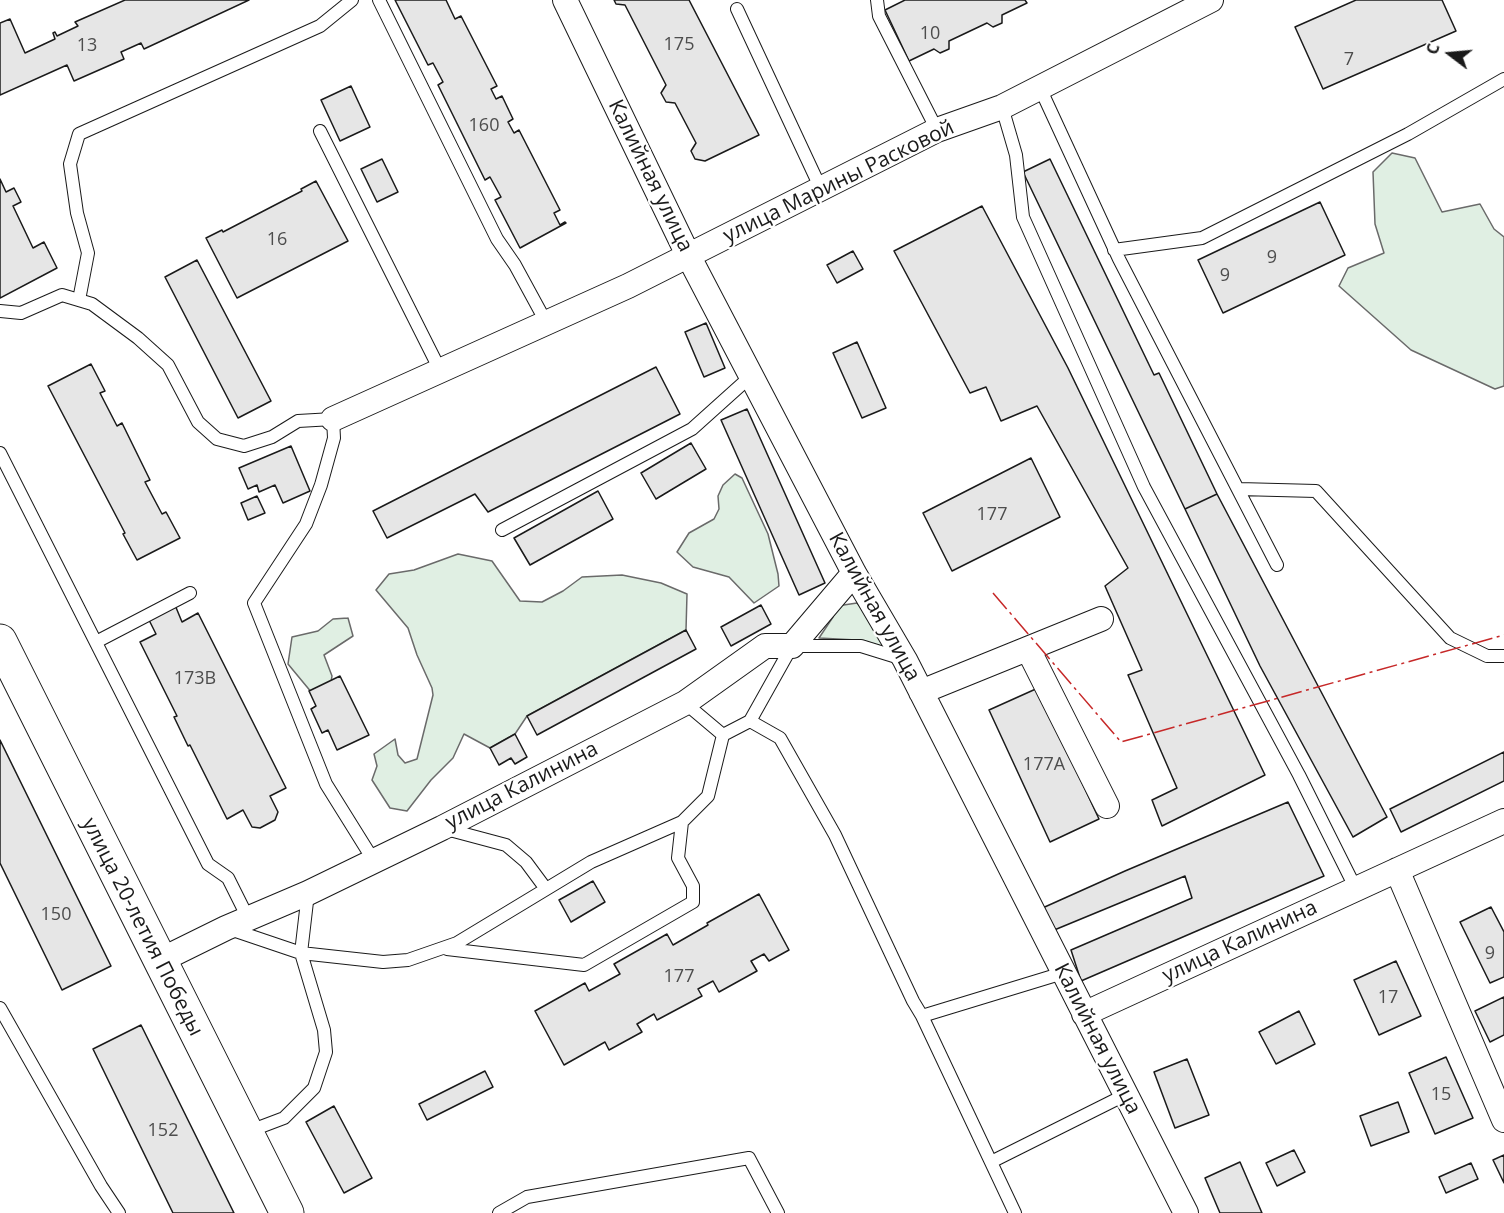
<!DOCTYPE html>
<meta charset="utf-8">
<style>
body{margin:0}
#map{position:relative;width:1504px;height:1213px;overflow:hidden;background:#fff;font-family:"Open Sans",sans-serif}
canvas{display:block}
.north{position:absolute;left:1420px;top:24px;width:60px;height:60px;-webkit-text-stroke:4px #fff;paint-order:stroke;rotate:286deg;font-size:16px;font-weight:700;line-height:24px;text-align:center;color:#1a1a1a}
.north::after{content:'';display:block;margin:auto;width:21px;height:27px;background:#1a1a1a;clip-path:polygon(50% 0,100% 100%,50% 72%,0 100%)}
</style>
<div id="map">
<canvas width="1504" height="1213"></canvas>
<div class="north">С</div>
</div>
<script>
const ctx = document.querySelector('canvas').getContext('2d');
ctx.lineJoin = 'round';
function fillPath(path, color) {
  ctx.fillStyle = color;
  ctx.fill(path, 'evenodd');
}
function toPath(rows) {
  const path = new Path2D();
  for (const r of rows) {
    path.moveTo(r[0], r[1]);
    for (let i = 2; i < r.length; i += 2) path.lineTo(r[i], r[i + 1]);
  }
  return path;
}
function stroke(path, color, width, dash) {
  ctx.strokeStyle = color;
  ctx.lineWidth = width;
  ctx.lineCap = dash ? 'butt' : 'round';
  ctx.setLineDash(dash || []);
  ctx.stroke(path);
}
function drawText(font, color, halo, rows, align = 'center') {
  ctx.font = font + ' "Open Sans",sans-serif';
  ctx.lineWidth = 4.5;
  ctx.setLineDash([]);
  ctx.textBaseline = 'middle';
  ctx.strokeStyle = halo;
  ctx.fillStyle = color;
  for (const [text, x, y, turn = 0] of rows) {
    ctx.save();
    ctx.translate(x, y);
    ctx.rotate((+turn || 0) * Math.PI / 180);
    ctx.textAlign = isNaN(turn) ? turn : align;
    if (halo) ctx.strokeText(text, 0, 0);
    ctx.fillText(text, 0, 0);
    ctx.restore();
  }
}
const green = toPath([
 [1392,153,1415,158,1442,212,1480,204,1494,229,1504,237,1504,386,1495,389,1411,350,1339,286,1348,268,1384,253,1375,224,1373,172,1392,153],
 [735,474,742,478,768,534,778,574,779,586,754,603,729,577,693,567,677,552,689,533,714,519,719,509,718,496,723,485,735,474],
 [458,554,492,561,520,601,542,602,563,591,582,577,622,575,661,583,687,594,686,630,527,716,515,734,490,748,464,734,453,758,431,780,407,811,390,808,372,780,377,766,374,754,395,739,398,755,405,763,417,759,433,695,432,688,417,655,408,628,376,590,389,574,414,570,458,554],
 [857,603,867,615,884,647,856,640,819,638,833,617,837,606,857,603],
 [348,618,353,636,324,655,332,676,329,694,312,693,288,664,292,637,318,631,333,619,348,618]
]);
const building = toPath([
 [125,0,249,0,144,49,141,43,121,52,124,59,74,81,67,65,0,95,0,23,10,19,25,53,55,39,53,33,55,32,57,36,78,26,75,22,125,0],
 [395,0,446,0,455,19,461,16,497,86,491,89,496,99,502,96,513,119,508,122,514,133,519,130,560,210,554,213,560,225,565,222,566,223,520,248,495,200,501,197,490,177,485,180,438,85,443,82,433,63,428,65,395,0],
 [614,0,689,0,759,135,705,161,695,159,691,151,696,143,675,103,666,102,661,93,666,85,625,5,616,4,614,0],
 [905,0,1025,0,1027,3,1002,15,1002,23,993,27,987,23,949,41,949,49,940,53,934,49,909,61,885,10,905,0],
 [1356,0,1442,0,1456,31,1323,89,1295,27,1356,0],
 [351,86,370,127,340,141,321,100,351,86],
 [382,159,398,192,377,202,361,169,382,159],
 [1050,159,1154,375,1159,373,1217,494,1185,509,1023,172,1050,159],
 [0,179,6,192,14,188,21,202,13,206,33,248,44,242,57,268,0,298,0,179],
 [316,181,348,241,237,298,206,238,222,230,223,232,302,191,301,189,316,181],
 [1320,202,1345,255,1223,313,1198,260,1320,202],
 [982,206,1068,368,1265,775,1162,826,1152,800,1177,788,1128,675,1142,670,1105,586,1128,568,1037,406,1001,421,986,387,970,393,894,251,982,206],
 [853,251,863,269,837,283,827,265,853,251],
 [197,260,271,401,238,418,165,277,197,260],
 [706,323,725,368,704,377,685,332,706,323],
 [857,342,886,408,862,418,833,353,857,342],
 [91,364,105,391,100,393,117,426,122,423,150,480,145,482,162,514,166,512,180,538,137,560,123,534,125,533,48,386,91,364],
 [656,367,680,414,488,512,475,494,387,538,373,511,656,367],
 [747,409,825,583,799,595,721,420,747,409],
 [691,443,706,469,656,499,641,473,691,443],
 [291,446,310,491,283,503,275,485,259,492,257,485,248,489,239,468,291,446],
 [1031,458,1060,517,952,571,923,513,1031,458],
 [598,491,613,519,530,565,514,538,598,491],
 [1217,494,1387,817,1353,837,1260,666,1185,509,1217,494],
 [257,496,265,513,248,520,241,503,257,496],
 [175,605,182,622,198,613,286,788,270,796,278,812,275,820,260,828,252,827,243,810,227,819,190,745,188,746,174,717,177,716,140,642,156,634,148,618,175,605],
 [761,605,771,624,731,646,721,627,761,605],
 [686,630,696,649,537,735,527,716,686,630],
 [340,676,369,735,337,750,328,730,322,733,311,709,316,706,309,691,340,676],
 [1038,688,1099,819,1050,842,989,710,1038,688],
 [515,734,527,757,515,764,511,758,499,765,490,748,515,734],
 [0,740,111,966,62,990,0,863,0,740],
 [1504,752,1504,781,1401,832,1390,809,1504,752],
 [1288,802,1324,876,1081,981,1071,950,1192,898,1185,876,1047,933,1038,910,1125,871,1288,802],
 [593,881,605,902,571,922,559,900,593,881],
 [759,894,789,950,769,961,764,954,751,961,757,971,719,992,713,981,698,989,702,996,657,1020,654,1014,637,1024,642,1032,609,1050,605,1042,564,1065,535,1011,585,983,589,991,620,974,614,964,667,934,673,945,708,925,707,923,759,894],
 [1491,907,1504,932,1504,977,1490,983,1460,922,1491,907],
 [1396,961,1421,1016,1379,1035,1354,980,1396,961],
 [1504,997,1504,1035,1490,1042,1475,1011,1504,997],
 [1299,1011,1315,1044,1276,1064,1259,1032,1299,1011],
 [141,1025,234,1213,173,1213,93,1049,141,1025],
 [1446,1057,1473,1118,1435,1134,1409,1073,1446,1057],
 [1187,1059,1209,1115,1175,1128,1154,1072,1187,1059],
 [485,1071,493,1087,427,1120,419,1104,485,1071],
 [1398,1102,1409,1132,1371,1146,1360,1116,1398,1102],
 [334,1106,372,1178,344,1193,306,1122,334,1106],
 [1294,1150,1305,1172,1277,1186,1266,1163,1294,1150],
 [1504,1155,1504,1183,1493,1160,1504,1155],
 [1240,1162,1262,1213,1220,1213,1205,1178,1240,1162],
 [1471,1163,1478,1179,1446,1193,1439,1177,1471,1163]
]);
const lane = toPath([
 [379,0,497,239,515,265,546,322],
 [877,0,879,16,937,130],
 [737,9,821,189],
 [1040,88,1119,259,1277,565],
 [1002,107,1016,155,1023,217,1144,487,1299,775,1356,889],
 [320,131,440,370],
 [1114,250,1202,238,1408,134,1504,79],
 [79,300,88,253,77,213,70,164,79,134,320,26,352,0],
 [0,311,21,313,62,295,92,304,138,338,168,365,198,422,217,439,244,446,272,437,298,421,333,419,334,438,321,485,306,524,254,603,326,784,374,861],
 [0,453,208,864,228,878,248,918],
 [1239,489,1316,491,1450,638,1487,656,1504,656],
 [502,530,692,429,751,376],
 [96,642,190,593],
 [685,703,723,735],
 [750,721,780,738,835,835,913,1001,922,1016,1063,973],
 [446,829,506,845,526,862,546,889],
 [230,929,301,953,383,962,408,960,457,943,591,862,682,822,708,796,723,735,750,721,792,646,861,646,903,659],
 [447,949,584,965,693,902,693,886,678,858,682,822],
 [0,1008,101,1186,119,1213],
 [922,1016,1015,1213],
 [247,1132,284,1118,314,1088,326,1052,324,1030,301,953,308,893],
 [991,1162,1125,1095],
 [499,1213,527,1197,749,1158,778,1213]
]);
const street = toPath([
 [565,0,689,257,854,573,905,660,1186,1213],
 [333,419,628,286,937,130,1002,107,1211,0],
 [1028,649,1107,806],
 [921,692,1101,619],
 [1397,870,1504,1120],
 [159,961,226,928,308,893,442,828,685,703,765,646,792,646,854,573],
 [1084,1014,1504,821]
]);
const secondary = toPath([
 [0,641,287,1213]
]);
const power = toPath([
 [993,593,1121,742,1504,635]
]);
const numberNames = [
 ["10",930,34],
 ["175",679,45],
 ["13",87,46],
 ["7",1349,60],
 ["160",484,126],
 ["16",277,240],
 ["9",1272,258],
 ["9",1225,276],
 ["177",992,515],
 ["173В",195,679],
 ["177А",1044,765],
 ["150",56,915],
 ["9",1490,954],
 ["177",679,977],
 ["17",1388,998],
 ["15",1441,1095],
 ["152",163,1131]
];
const streetNames = [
 ["Калийная улица",650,176,64],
 ["улица Марины Расковой",839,182,-26],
 ["Калийная улица",874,607,61],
 ["улица Калинина",522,786,-27],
 ["улица 20-летия Победы",142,927,63],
 ["улица Калинина",1240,942,-25],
 ["Калийная улица",1097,1039,63]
];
fillPath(green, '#e0efe3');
stroke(green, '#6a6a6a', 1.5);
fillPath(building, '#e6e6e6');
stroke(building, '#1a1a1a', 1.5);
stroke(lane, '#1a1a1a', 14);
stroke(street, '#1a1a1a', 26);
stroke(secondary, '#1a1a1a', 35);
stroke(lane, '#fff', 12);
stroke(street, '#fff', 24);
stroke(secondary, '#fff', 33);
stroke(power, '#c62828', 1.5, [21, 4.5, 3, 4.5]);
drawText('18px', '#4d4d4d', null, numberNames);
drawText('21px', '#1a1a1a', '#fff', streetNames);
</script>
